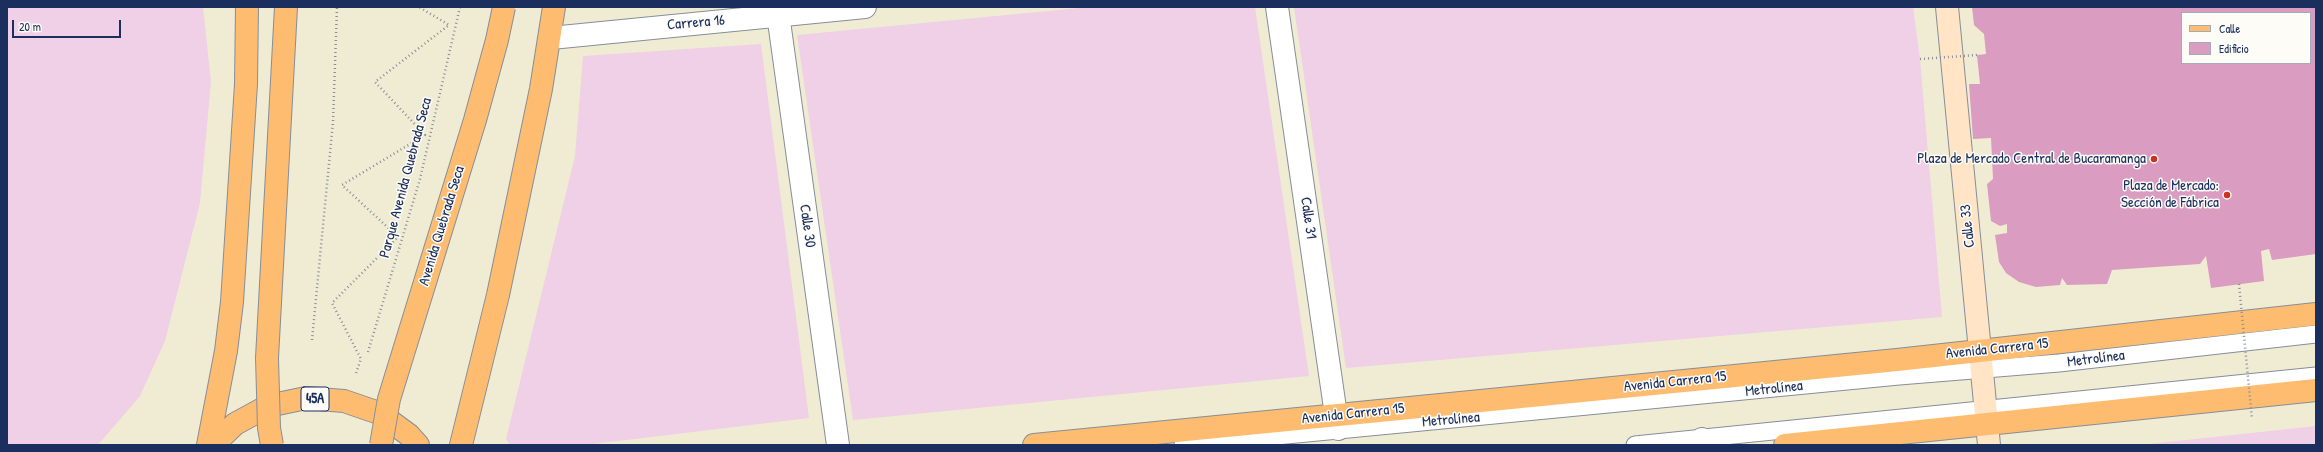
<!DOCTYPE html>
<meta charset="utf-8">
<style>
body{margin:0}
#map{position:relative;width:2323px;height:452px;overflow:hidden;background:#f0ecd4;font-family:"Patrick Hand",sans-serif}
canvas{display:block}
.frame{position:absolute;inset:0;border:8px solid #1b2f5e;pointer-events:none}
.legend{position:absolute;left:2181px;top:12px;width:130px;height:52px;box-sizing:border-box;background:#fdfcf7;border:1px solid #a3aaba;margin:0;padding:5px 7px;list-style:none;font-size:12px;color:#1b2f5e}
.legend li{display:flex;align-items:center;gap:8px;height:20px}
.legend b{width:20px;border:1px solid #a3aaba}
.scale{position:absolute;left:12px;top:20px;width:109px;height:18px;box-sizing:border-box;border:2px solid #1b2f5e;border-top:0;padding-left:5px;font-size:12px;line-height:14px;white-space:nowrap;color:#1b2f5e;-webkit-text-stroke:3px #fdfcf7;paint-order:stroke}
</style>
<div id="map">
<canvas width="2323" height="452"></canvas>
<div class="frame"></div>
<ul class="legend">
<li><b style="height:5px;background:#febc70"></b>Calle</li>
<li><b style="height:11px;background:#da9cc1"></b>Edificio</li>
</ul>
<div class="scale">20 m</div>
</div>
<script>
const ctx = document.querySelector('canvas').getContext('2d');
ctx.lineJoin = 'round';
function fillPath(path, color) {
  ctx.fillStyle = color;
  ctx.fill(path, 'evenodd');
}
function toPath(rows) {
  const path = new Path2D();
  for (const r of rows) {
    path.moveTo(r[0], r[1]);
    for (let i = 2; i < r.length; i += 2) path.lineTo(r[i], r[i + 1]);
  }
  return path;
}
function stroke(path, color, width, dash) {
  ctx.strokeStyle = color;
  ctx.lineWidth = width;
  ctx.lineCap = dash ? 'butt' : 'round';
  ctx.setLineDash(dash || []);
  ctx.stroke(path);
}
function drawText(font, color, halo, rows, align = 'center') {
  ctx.font = font + ' "Patrick Hand",sans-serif';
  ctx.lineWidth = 3;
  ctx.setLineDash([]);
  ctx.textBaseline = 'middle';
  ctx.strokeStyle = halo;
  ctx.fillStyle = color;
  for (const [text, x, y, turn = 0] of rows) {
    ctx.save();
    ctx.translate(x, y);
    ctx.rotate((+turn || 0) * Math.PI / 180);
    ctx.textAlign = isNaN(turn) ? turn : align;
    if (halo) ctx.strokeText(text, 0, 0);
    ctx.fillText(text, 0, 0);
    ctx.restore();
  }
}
const built = toPath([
 [7,7,203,7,211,82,200,203,165,341,140,396,98,445,7,445],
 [1090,7,1255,7,1309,376,853,420,797,35],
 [1294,7,1913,7,1920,59,1942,317,1346,368],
 [761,44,809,418,585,445,510,445,506,439,575,156,583,56],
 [2316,426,2316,445,2140,445]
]);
const building = toPath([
 [1972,7,2316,7,2316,254,2272,260,2269,249,2261,251,2264,281,2211,288,2206,256,2200,264,2112,270,2107,284,2067,285,2062,278,2060,285,2036,287,2019,282,2006,273,1999,262,1995,235,2007,233,2007,224,2000,226,1991,221,1987,184,1993,179,1991,138,1973,139,1969,84,1980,84,1977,55,1986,54,1984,34,1974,25],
 [2182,13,2310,13,2310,63,2182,63]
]);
const path = toPath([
 [312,340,333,122,337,7],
 [368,352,420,179,460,7],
 [356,373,361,359,332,303,398,237,342,185,425,135,375,82,449,25,419,7]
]);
const lane = toPath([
 [1183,445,1899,376,2059,363,2316,334],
 [1635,445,2316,376]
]);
const street = toPath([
 [777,7,838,445],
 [1277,7,1338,429],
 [551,38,865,7],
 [1702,439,1702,445]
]);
const secondary = toPath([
 [1947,7,1989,445]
]);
const primary = toPath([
 [208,445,226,351,232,302,246,84,247,7],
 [213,445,235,424,268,406,306,398,344,401,379,413,409,435,418,445],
 [461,445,498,295,541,89,554,7],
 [1034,445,1897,360,2316,314],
 [1785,445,2316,390]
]);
const pathBridge = toPath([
 [1920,59,1977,55],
 [2239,284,2252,419]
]);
const primaryBridge = toPath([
 [272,445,269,428,267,358,286,7],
 [381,445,389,399,475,120,497,40,504,7]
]);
const markers = [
 [2154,159,4,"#c8321e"],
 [2227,195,4,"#c8321e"]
];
const shields = [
 [315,399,28]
];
const shieldNames = [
 ["45A",315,399]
];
const streetNames = [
 ["Carrera 16",696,23,-5],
 ["Parque Avenida Quebrada Seca",406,178,-75],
 ["Calle 31",1308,218,82],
 ["Avenida Quebrada Seca",442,226,-73],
 ["Calle 30",807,226,82],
 ["Calle 33",1968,226,-96],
 ["Avenida Carrera 15",1997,349,-6],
 ["Metrolínea",2096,359,-7],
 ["Avenida Carrera 15",1675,382,-6],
 ["Metrolínea",1774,389,-6],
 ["Avenida Carrera 15",1353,414,-6],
 ["Metrolínea",1451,420,-5]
];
const poiNames = [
 ["Plaza de Mercado Central de Bucaramanga",2146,159],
 ["Plaza de Mercado:",2219,186],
 ["Sección de Fábrica",2219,203]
];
fillPath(built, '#efd0e6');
fillPath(building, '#da9cc1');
stroke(lane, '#868e99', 19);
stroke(street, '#868e99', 24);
stroke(secondary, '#868e99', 24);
stroke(primary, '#868e99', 24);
stroke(path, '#868e99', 2.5, [1, 3]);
stroke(lane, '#fff', 17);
stroke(street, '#fff', 22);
stroke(secondary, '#ffe4c6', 22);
stroke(primary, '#febc70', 22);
stroke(primaryBridge, '#868e99', 24, []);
stroke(pathBridge, '#868e99', 2.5, [1, 3]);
stroke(primaryBridge, '#febc70', 22);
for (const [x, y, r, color] of markers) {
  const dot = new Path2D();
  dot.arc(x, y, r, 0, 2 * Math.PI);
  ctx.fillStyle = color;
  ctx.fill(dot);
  stroke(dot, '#fdfcf7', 1.5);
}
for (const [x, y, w] of shields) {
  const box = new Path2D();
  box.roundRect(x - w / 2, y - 12, w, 24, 3);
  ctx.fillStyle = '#fdfcf7';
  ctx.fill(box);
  stroke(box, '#1b2f5e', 1);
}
drawText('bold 14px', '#1b2f5e', null, shieldNames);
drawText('15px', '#1b2f5e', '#fdfcf7', streetNames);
drawText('15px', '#1b2f5e', '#fdfcf7', poiNames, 'right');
</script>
